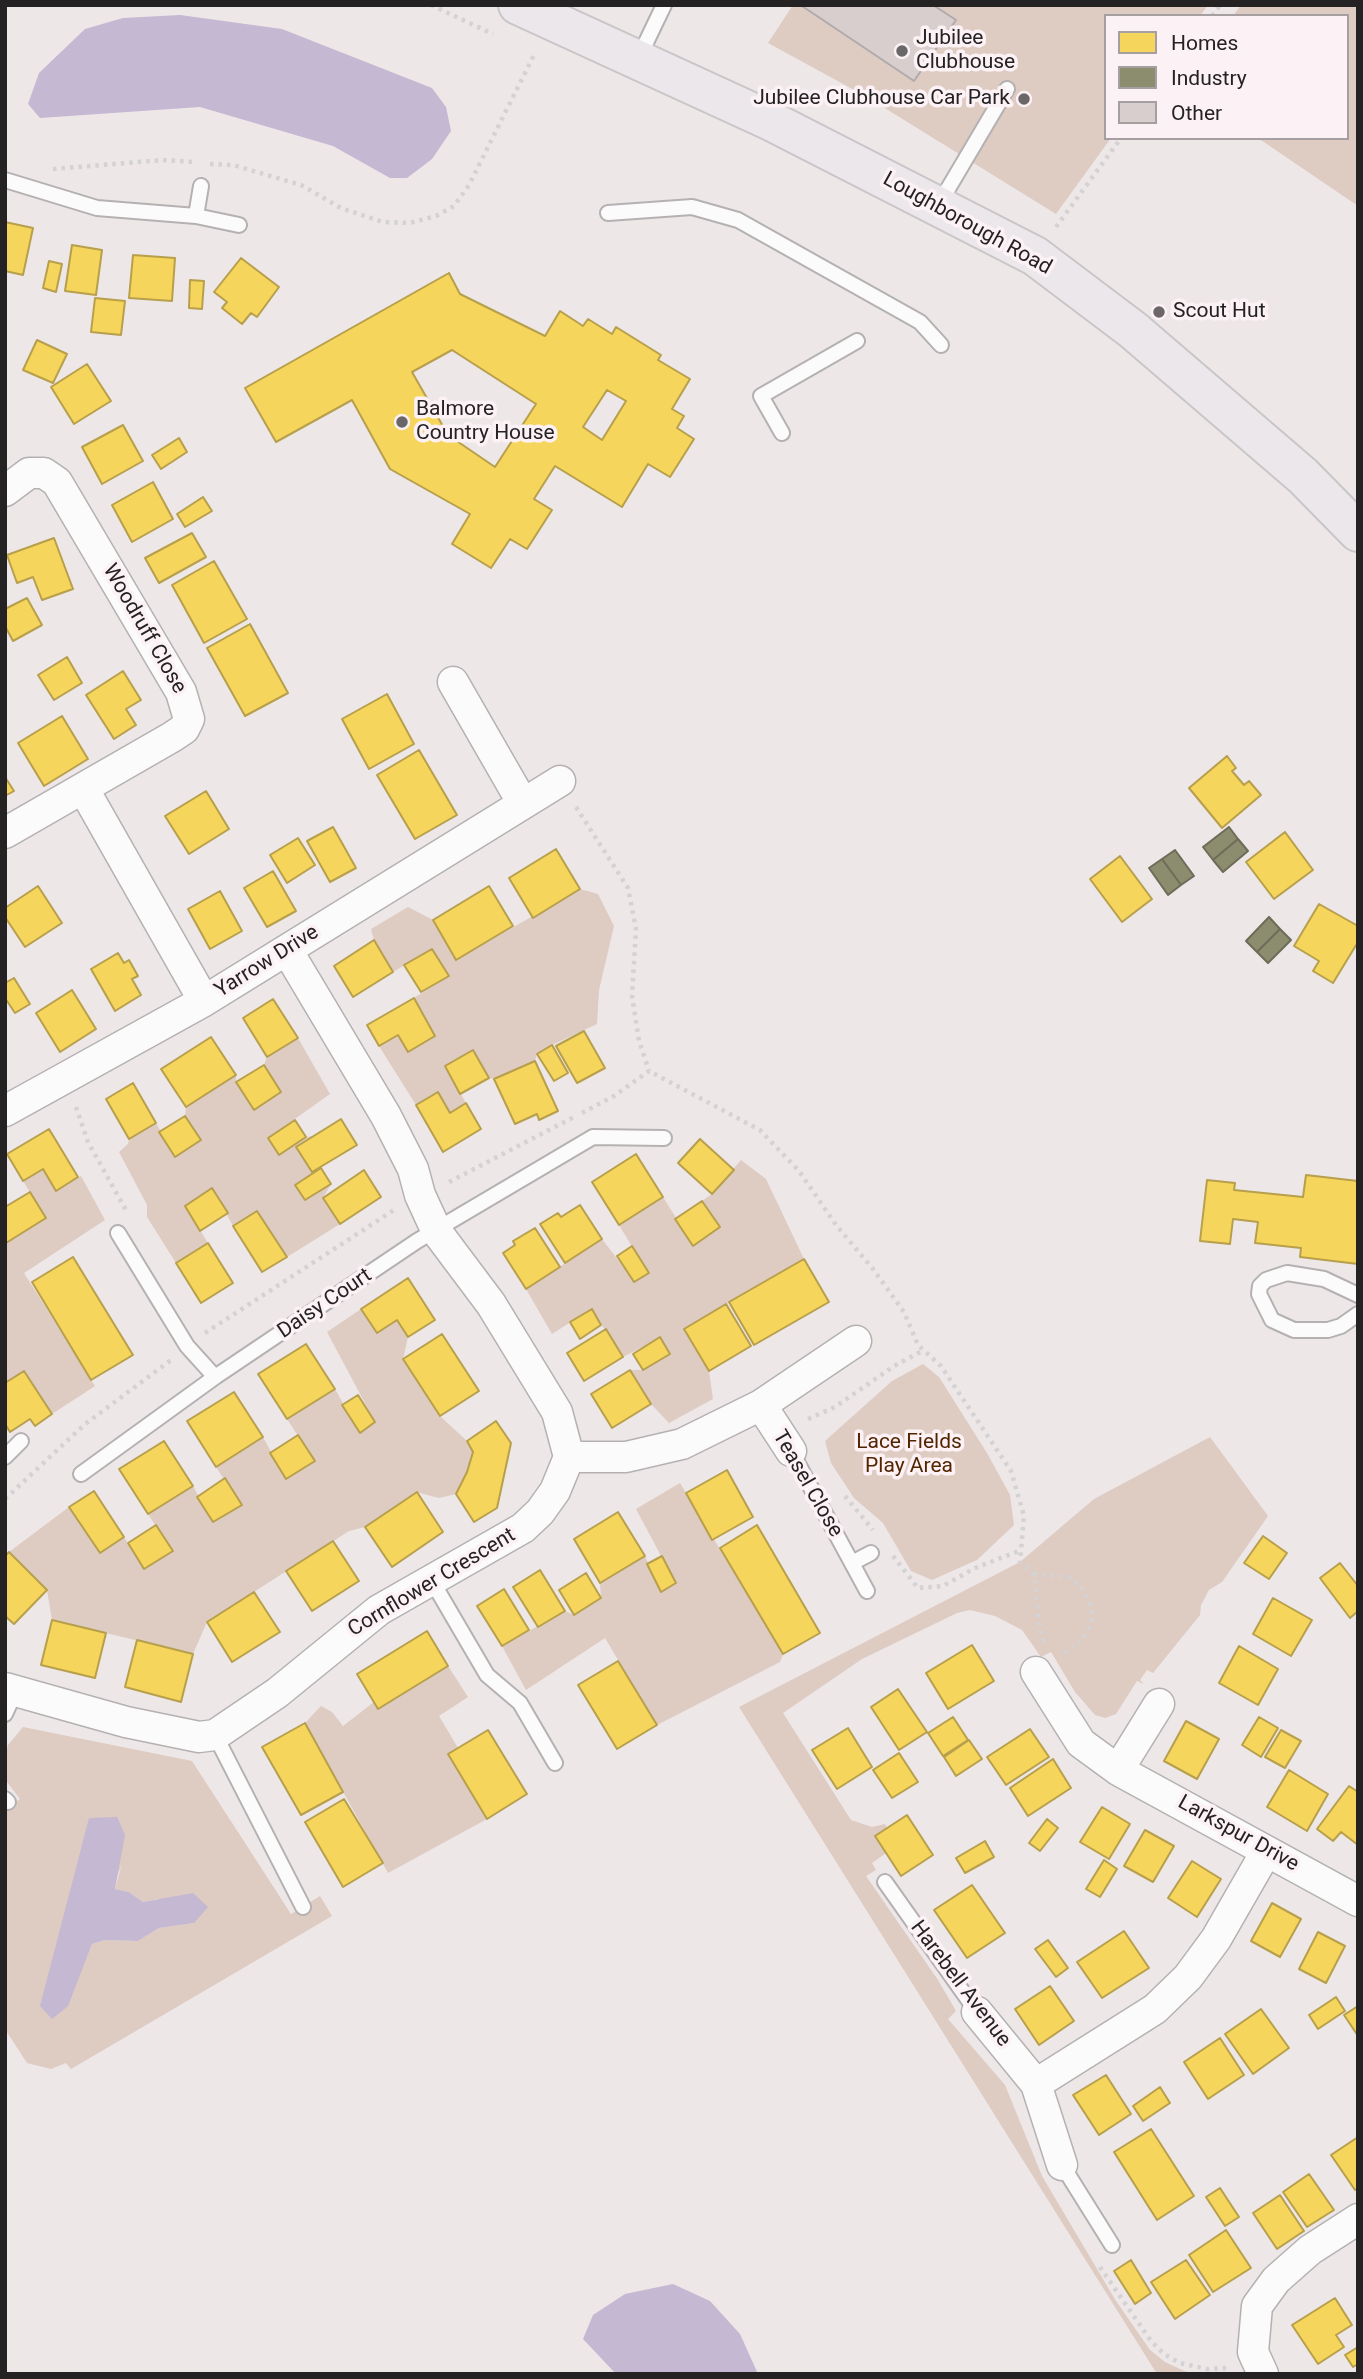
<!DOCTYPE html>
<style>
body{margin:0}
#map{position:relative;width:1363px;height:2379px;overflow:hidden;background:#ede7e8;font-family:Roboto,sans-serif}
canvas{display:block}
.frame{position:absolute;inset:0;border:7px solid #252223;pointer-events:none}
.legend{position:absolute;left:1104px;top:14px;width:245px;height:126px;box-sizing:border-box;background:#fcf2f5;border:2px solid #a69fa1;margin:0;padding:9px 12px;list-style:none;font-size:21px;color:#252223}
.legend li{display:flex;align-items:center;gap:14px;height:35px}
.legend b{width:35px;border:2px solid #a69fa1}
</style>
<div id="map">
<canvas width="1363" height="2379"></canvas>
<div class="frame"></div>
<ul class="legend">
<li><b style="height:19px;background:#f6d55c"></b>Homes</li>
<li><b style="height:19px;background:#8c8c6e"></b>Industry</li>
<li><b style="height:19px;background:#d9cece"></b>Other</li>
</ul>
</div>
<script>
const ctx = document.querySelector('canvas').getContext('2d');
ctx.lineJoin = 'round';
function fillPath(path, color) {
  ctx.fillStyle = color;
  ctx.fill(path, 'evenodd');
}
function toPath(rows) {
  const path = new Path2D();
  for (const r of rows) {
    path.moveTo(r[0], r[1]);
    for (let i = 2; i < r.length; i += 2) path.lineTo(r[i], r[i + 1]);
  }
  return path;
}
function stroke(path, color, width, dash) {
  ctx.strokeStyle = color;
  ctx.lineWidth = width;
  ctx.lineCap = dash ? 'butt' : 'round';
  ctx.setLineDash(dash || []);
  ctx.stroke(path);
}
function drawText(font, color, halo, rows, align = 'center') {
  ctx.font = font + ' Roboto,sans-serif';
  ctx.lineWidth = 7;
  ctx.setLineDash([]);
  ctx.textBaseline = 'middle';
  ctx.strokeStyle = halo;
  ctx.fillStyle = color;
  for (const [text, x, y, turn = 0] of rows) {
    ctx.save();
    ctx.translate(x, y);
    ctx.rotate((+turn || 0) * Math.PI / 180);
    ctx.textAlign = isNaN(turn) ? turn : align;
    if (halo) ctx.strokeText(text, 0, 0);
    ctx.fillText(text, 0, 0);
    ctx.restore();
  }
}
const green = toPath([
 [793,5,1208,5,1200,16,1106,16,1106,138,1111,138,1056,214,867,97,768,43],
 [1241,5,1358,5,1358,206,1258,138,1347,138,1347,16,1233,16],
 [580,889,598,894,614,926,599,990,597,1024,552,1045,537,1054,535,1061,494,1079,489,1078,473,1050,445,1066,466,1103,450,1113,438,1092,416,1105,379,1046,398,1035,408,1052,435,1036,414,998,448,976,432,949,393,972,374,940,371,929,408,907,433,920,456,960],
 [298,1038,330,1094,268,1138,279,1155,306,1137,314,1136,297,1147,312,1172,321,1168,295,1185,306,1200,331,1184,323,1198,340,1224,287,1257,258,1211,233,1226,212,1188,185,1206,208,1243,176,1263,147,1217,147,1205,119,1152,128,1144,129,1139,156,1123,175,1157,200,1141,185,1116,186,1107,236,1075,236,1082,255,1109,281,1092,264,1065,267,1057],
 [741,1160,766,1179,804,1259,684,1329,709,1371,713,1399,669,1423,651,1404,630,1370,643,1370,670,1354,660,1338,623,1357,591,1309,552,1334,526,1289,602,1239,635,1282,648,1273,619,1225,663,1197,693,1245,720,1227,702,1201,712,1194],
 [43,1169,56,1190,81,1176,105,1220,24,1273,95,1386,52,1414,24,1371,5,1383,5,1242,46,1218,23,1181],
 [361,1309,377,1333,397,1320,408,1337,403,1359,440,1416,467,1441,473,1452,467,1472,456,1494,439,1498,416,1492,365,1527,349,1531,207,1622,193,1654,52,1620,47,1590,9,1552,69,1507,99,1553,124,1537,144,1569,172,1551,148,1514,193,1486,213,1522,241,1505,216,1467,263,1437,286,1479,314,1461,287,1419,335,1389,359,1432,375,1422,327,1332],
 [923,1364,939,1377,987,1453,1010,1495,1014,1525,977,1560,932,1580,911,1571,883,1523,854,1498,831,1463,825,1441,892,1381],
 [1210,1437,1268,1516,1222,1582,1209,1590,1201,1605,1200,1615,1153,1673,1147,1670,1140,1680,1144,1684,1137,1681,1116,1714,1105,1718,1095,1715,1075,1692,1051,1652,1041,1657,1022,1630,995,1616,970,1610,957,1613,862,1659,783,1713,851,1820,872,1827,885,1824,887,1828,875,1836,886,1853,872,1863,876,1870,866,1876,938,1980,956,2011,948,2019,1005,2085,1042,2176,1116,2301,1150,2350,1165,2362,1191,2374,1157,2374,739,1707,1020,1562,1094,1499],
 [680,1483,783,1654,780,1662,657,1725,605,1638,526,1690,502,1646,565,1611,574,1615,601,1599,600,1583,645,1556,661,1591,676,1584,636,1509],
 [448,1666,468,1697,439,1716,458,1748,487,1819,388,1873,305,1723,321,1706,332,1712,343,1726,374,1702,378,1708],
 [23,1727,192,1761,291,1914,320,1896,332,1916,71,2069,66,2063,51,2069,27,2063,5,2029,5,1809,20,1799,7,1782,5,1758,8,1745],
 [122,1864,115,1889,129,1892,143,1902,158,1899,194,1923,159,1928,138,1941,105,1940,92,1944,80,1973]
]);
const water = toPath([
 [180,15,282,29,432,88,446,107,451,131,432,159,407,178,390,178,333,146,200,107,40,118,28,104,39,73,85,29,123,18],
 [117,1817,125,1835,115,1889,129,1892,143,1902,193,1893,208,1907,194,1923,159,1928,138,1941,105,1940,92,1944,68,2006,52,2019,40,2006,89,1818],
 [673,2284,710,2301,740,2334,758,2374,616,2374,583,2339,593,2315,625,2294]
]);
const homes = toPath([
 [5,222,33,228,23,275,5,271,5,222],
 [72,245,102,250,96,295,65,291,72,245],
 [133,255,175,258,172,301,129,298,133,255],
 [241,258,279,287,257,317,251,313,242,324,222,308,227,302,214,292,241,258],
 [49,261,62,264,56,292,43,288,49,261],
 [449,273,460,294,545,336,560,311,583,326,588,319,612,334,616,327,661,355,658,360,690,379,672,409,684,416,677,428,694,439,670,477,648,464,622,507,555,466,534,499,552,510,527,549,510,539,491,568,452,544,470,514,390,469,352,400,276,442,245,388,449,273],
 [452,350,536,404,495,467,448,435,412,372,452,350],
 [607,390,626,401,602,440,583,427,607,390],
 [190,280,204,281,202,309,189,308,190,280],
 [95,298,125,301,121,335,91,332,95,298],
 [37,340,67,354,53,383,23,370,37,340],
 [87,364,111,401,74,424,51,387,87,364],
 [123,425,143,461,102,484,82,447,123,425],
 [179,438,187,452,161,469,152,455,179,438],
 [153,482,173,519,132,542,112,505,153,482],
 [203,497,212,511,185,527,177,514,203,497],
 [192,533,206,557,159,583,145,558,192,533],
 [54,538,73,589,42,600,33,577,17,583,7,555,54,538],
 [214,561,247,619,204,643,172,585,214,561],
 [27,598,42,625,13,641,5,626,5,609,27,598],
 [250,624,288,693,245,716,207,648,250,624],
 [67,657,82,683,54,700,38,675,67,657],
 [123,671,141,700,126,709,136,725,114,739,86,695,123,671],
 [387,694,414,744,369,769,342,719,387,694],
 [62,716,88,759,44,786,18,743,62,716],
 [419,750,457,815,415,839,377,775,419,750],
 [1227,756,1236,768,1232,771,1244,785,1249,781,1261,795,1222,828,1189,788,1227,756],
 [5,777,14,791,5,796,5,777],
 [206,791,229,829,189,854,165,816,206,791],
 [333,827,356,868,330,882,307,841,333,827],
 [1285,832,1313,870,1274,899,1246,862,1285,832],
 [298,838,315,865,287,883,270,855,298,838],
 [556,849,580,889,533,918,509,878,556,849],
 [1120,856,1152,899,1122,922,1090,879,1120,856],
 [273,871,296,911,267,927,244,888,273,871],
 [38,886,62,923,25,947,5,917,5,908,38,886],
 [489,886,513,926,456,960,433,920,489,886],
 [220,891,242,931,210,949,188,909,220,891],
 [1319,904,1358,926,1358,942,1333,983,1313,971,1319,961,1294,946,1319,904],
 [374,940,393,972,353,997,334,966,374,940],
 [432,949,449,976,421,992,404,965,432,949],
 [118,953,124,963,129,960,138,976,132,979,141,995,115,1011,91,969,118,953],
 [14,978,30,1004,15,1013,5,998,5,983,14,978],
 [72,990,96,1029,60,1052,36,1013,72,990],
 [414,998,435,1036,408,1052,398,1035,379,1046,367,1025,414,998],
 [273,999,298,1038,267,1057,243,1018,273,999],
 [584,1031,605,1068,577,1083,556,1046,584,1031],
 [211,1037,236,1075,186,1107,161,1069,211,1037],
 [552,1045,568,1073,554,1081,537,1054,552,1045],
 [473,1050,489,1078,460,1094,445,1066,473,1050],
 [535,1061,558,1111,539,1120,537,1114,515,1124,494,1079,535,1061],
 [264,1065,281,1092,254,1110,236,1082,264,1065],
 [133,1083,156,1123,129,1139,106,1099,133,1083],
 [438,1092,450,1113,466,1103,481,1129,443,1152,416,1105,438,1092],
 [185,1116,201,1140,175,1157,159,1132,185,1116],
 [341,1119,357,1145,312,1172,296,1147,341,1119],
 [295,1120,306,1137,279,1155,268,1138,295,1120],
 [49,1129,78,1177,56,1191,43,1169,23,1181,7,1154,49,1129],
 [700,1139,734,1170,712,1194,678,1163,700,1139],
 [636,1154,663,1197,619,1225,592,1182,636,1154],
 [321,1168,331,1184,305,1200,295,1185,321,1168],
 [364,1170,381,1197,340,1224,323,1198,364,1170],
 [1306,1175,1358,1181,1358,1264,1300,1257,1301,1248,1255,1243,1258,1222,1233,1219,1230,1244,1200,1241,1207,1180,1235,1183,1234,1190,1303,1197,1306,1175],
 [212,1188,228,1213,200,1231,185,1206,212,1188],
 [30,1192,46,1218,6,1243,5,1207,30,1192],
 [702,1201,720,1227,693,1246,675,1219,702,1201],
 [580,1205,602,1239,565,1263,540,1224,558,1213,561,1217,580,1205],
 [257,1211,287,1257,262,1272,233,1226,257,1211],
 [535,1228,560,1267,526,1289,503,1253,515,1245,513,1241,535,1228],
 [208,1243,233,1283,201,1303,176,1263,208,1243],
 [632,1246,649,1273,634,1282,617,1256,632,1246],
 [73,1257,133,1355,91,1380,32,1282,73,1257],
 [804,1259,829,1302,754,1345,729,1302,804,1259],
 [408,1278,435,1320,408,1337,397,1320,377,1333,361,1309,408,1278],
 [726,1304,751,1346,709,1371,684,1329,726,1304],
 [592,1309,601,1325,580,1339,570,1322,592,1309],
 [606,1329,623,1357,584,1381,567,1353,606,1329],
 [442,1334,479,1391,440,1416,403,1359,442,1334],
 [660,1337,670,1354,643,1370,633,1354,660,1337],
 [306,1344,335,1389,287,1419,258,1374,306,1344],
 [630,1370,651,1404,612,1428,591,1394,630,1370],
 [24,1371,52,1414,35,1426,30,1419,10,1432,5,1424,5,1383,24,1371],
 [234,1392,263,1437,216,1467,187,1421,234,1392],
 [358,1395,375,1422,360,1433,342,1405,358,1395],
 [496,1421,511,1443,497,1508,474,1522,456,1494,467,1472,473,1452,467,1441,496,1421],
 [298,1435,315,1461,286,1479,270,1453,298,1435],
 [164,1441,193,1486,148,1514,119,1469,164,1441],
 [727,1470,753,1517,712,1540,686,1493,727,1470],
 [225,1478,242,1505,213,1522,197,1497,225,1478],
 [94,1491,124,1537,100,1553,69,1507,94,1491],
 [417,1492,443,1532,392,1567,365,1527,417,1492],
 [618,1512,645,1556,600,1583,574,1539,618,1512],
 [156,1525,173,1551,144,1569,128,1543,156,1525],
 [757,1525,820,1633,783,1654,720,1548,757,1525],
 [1263,1536,1287,1553,1269,1579,1244,1563,1263,1536],
 [333,1541,359,1581,312,1611,286,1571,333,1541],
 [9,1552,47,1590,14,1624,5,1616,5,1556,9,1552],
 [662,1556,676,1583,661,1592,647,1564,662,1556],
 [1340,1563,1358,1586,1358,1611,1350,1618,1320,1578,1340,1563],
 [540,1570,565,1611,538,1627,513,1587,540,1570],
 [586,1573,601,1598,574,1615,559,1590,586,1573],
 [504,1589,529,1630,502,1646,477,1606,504,1589],
 [254,1592,280,1632,232,1662,207,1622,254,1592],
 [1273,1598,1312,1620,1291,1656,1253,1634,1273,1598],
 [52,1620,106,1633,95,1678,41,1665,52,1620],
 [427,1631,448,1666,378,1709,357,1674,427,1631],
 [137,1640,193,1654,181,1702,125,1687,137,1640],
 [972,1645,994,1681,948,1709,926,1673,972,1645],
 [1239,1646,1278,1669,1258,1705,1219,1683,1239,1646],
 [618,1661,657,1725,617,1749,578,1685,618,1661],
 [898,1689,927,1732,899,1750,871,1707,898,1689],
 [953,1717,968,1740,943,1756,928,1733,953,1717],
 [1259,1717,1278,1728,1261,1757,1242,1745,1259,1717],
 [1186,1721,1219,1739,1197,1779,1164,1761,1186,1721],
 [305,1723,343,1792,301,1815,262,1747,305,1723],
 [848,1728,872,1767,837,1789,812,1750,848,1728],
 [1030,1729,1049,1757,1006,1785,987,1757,1030,1729],
 [488,1730,527,1794,487,1819,448,1754,488,1730],
 [1281,1730,1301,1741,1285,1768,1265,1757,1281,1730],
 [969,1740,982,1759,956,1776,944,1757,969,1740],
 [899,1753,918,1782,892,1798,873,1770,899,1753],
 [1053,1759,1071,1788,1028,1816,1010,1788,1053,1759],
 [1289,1770,1328,1794,1307,1831,1267,1807,1289,1770],
 [1349,1786,1358,1792,1358,1845,1341,1832,1333,1841,1317,1829,1349,1786],
 [344,1799,383,1863,343,1887,305,1822,344,1799],
 [1102,1807,1130,1824,1109,1859,1080,1842,1102,1807],
 [907,1815,933,1855,901,1876,875,1836,907,1815],
 [1047,1819,1058,1828,1040,1851,1029,1843,1047,1819],
 [1145,1830,1174,1846,1153,1882,1124,1866,1145,1830],
 [985,1841,994,1857,965,1873,956,1858,985,1841],
 [1104,1860,1117,1869,1100,1897,1086,1889,1104,1860],
 [1192,1861,1221,1879,1197,1917,1168,1898,1192,1861],
 [972,1885,1005,1933,967,1958,934,1910,972,1885],
 [1272,1903,1301,1919,1280,1957,1251,1941,1272,1903],
 [1124,1931,1149,1968,1102,1998,1077,1962,1124,1931],
 [1318,1932,1345,1946,1326,1983,1299,1969,1318,1932],
 [1048,1940,1068,1968,1056,1977,1035,1949,1048,1940],
 [1050,1986,1074,2021,1039,2045,1015,2009,1050,1986],
 [1336,1997,1345,2011,1318,2029,1309,2015,1336,1997],
 [1358,2006,1358,2036,1344,2015,1358,2006],
 [1261,2009,1289,2048,1253,2074,1225,2034,1261,2009],
 [1220,2038,1244,2075,1208,2099,1184,2062,1220,2038],
 [1106,2075,1131,2114,1099,2135,1073,2095,1106,2075],
 [1160,2087,1170,2103,1143,2121,1133,2106,1160,2087],
 [1151,2129,1194,2196,1157,2220,1114,2152,1151,2129],
 [1358,2137,1358,2188,1355,2190,1331,2155,1358,2137],
 [1309,2174,1334,2210,1307,2227,1283,2192,1309,2174],
 [1220,2188,1239,2217,1225,2226,1206,2197,1220,2188],
 [1280,2195,1304,2231,1277,2249,1253,2213,1280,2195],
 [1226,2230,1251,2268,1213,2292,1189,2255,1226,2230],
 [1131,2260,1151,2293,1135,2304,1114,2271,1131,2260],
 [1186,2260,1210,2295,1175,2319,1151,2282,1186,2260],
 [1335,2298,1352,2325,1336,2335,1344,2347,1318,2364,1292,2325,1335,2298],
 [1358,2347,1358,2364,1353,2367,1345,2355,1358,2347]
]);
const industry = toPath([
 [1229,827,1238,839,1213,860,1203,847,1229,827],
 [1238,839,1248,851,1223,872,1213,860,1238,839],
 [1175,850,1194,876,1181,885,1162,859,1175,850],
 [1162,859,1181,885,1168,895,1149,868,1162,859],
 [1269,917,1280,929,1257,952,1246,941,1269,917],
 [1280,929,1291,940,1268,963,1257,952,1280,929]
]);
const building = toPath([
 [933,5,956,20,914,81,802,6,933,5]
]);
const path = toPath([
 [431,5,493,34],
 [1212,16,1220,5],
 [210,164,233,165,301,185,341,208,383,222,410,223,436,216,454,206,469,185,535,53],
 [53,169,163,160,194,162],
 [1056,227,1121,138],
 [576,807,628,888,636,929,632,996,639,1041,649,1071],
 [76,1107,88,1142,127,1212],
 [582,1113,614,1096,649,1071,760,1130,799,1171,836,1225,873,1269,904,1312,918,1345,941,1366,1011,1471,1024,1516,1020,1562,1034,1574,1039,1624,1044,1642],
 [449,1182,574,1117],
 [205,1333,394,1210],
 [808,1419,835,1407,894,1366,924,1350],
 [845,1496,873,1530],
 [5,1499,84,1425,171,1360],
 [893,1556,918,1588,943,1586,975,1568,1019,1551],
 [1034,1574,1069,1577,1082,1589,1092,1607,1091,1624,1081,1641,1062,1655],
 [1100,2267,1151,2341,1164,2354,1180,2363,1207,2369,1226,2368]
]);
const lane = toPath([
 [639,57,664,5],
 [5,180,97,208,196,216,239,225],
 [939,204,1007,89],
 [608,213,692,207,738,220,920,322,941,345],
 [196,216,201,186],
 [782,433,761,396,857,341],
 [118,1233,187,1346,215,1377,417,1241,593,1137,664,1138],
 [1358,1295,1324,1279,1287,1273,1266,1280,1260,1286,1259,1294,1272,1320,1294,1330,1328,1330,1341,1326,1358,1314],
 [791,1451,867,1591],
 [5,1457,21,1441],
 [81,1474,215,1377],
 [852,1563,871,1553],
 [432,1581,487,1675,520,1703,555,1763],
 [5,1714,15,1692],
 [215,1735,303,1907],
 [5,1799,8,1802],
 [885,1882,977,2012],
 [1062,2165,1112,2245]
]);
const street = toPath([
 [5,491,29,473,44,473,57,482,181,692,189,719,184,729,172,737,5,833],
 [453,682,522,802],
 [83,788,204,1001],
 [5,1111,204,1001,560,781],
 [761,1405,791,1451],
 [569,1457,626,1457,682,1444,761,1405,856,1341],
 [1036,1672,1081,1743,1118,1770,1358,1901],
 [5,1688,126,1722,199,1737,215,1735,277,1693,379,1610,523,1528,540,1512,555,1491,569,1457,557,1412,491,1304,437,1232,420,1195,413,1169,386,1116,287,950],
 [1118,1770,1159,1704],
 [977,2012,1036,2084,1062,2165],
 [1036,2084,1155,2009,1188,1977,1216,1939,1266,1852],
 [1263,2374,1253,2352,1257,2306,1276,2280,1310,2250,1358,2219]
]);
const primary = toPath([
 [518,5,773,122,1035,256,1133,330,1303,476,1358,532]
]);
const markers = [
 [902,51,7,"#6b6768"],
 [1024,99,7,"#6b6768"],
 [1159,312,7,"#6b6768"],
 [402,422,7,"#6b6768"]
];
const poiNames = [
 ["Jubilee",916,39],
 ["Clubhouse",916,63],
 ["Jubilee Clubhouse Car Park",1010,99,"right"],
 ["Scout Hut",1173,312],
 ["Balmore",416,410],
 ["Country House",416,434]
];
const streetNames = [
 ["Loughborough Road",967,224,29],
 ["Woodruff Close",144,629,60],
 ["Yarrow Drive",267,962,-32],
 ["Daisy Court",325,1304,-34],
 ["Teasel Close",807,1484,60],
 ["Cornflower Crescent",432,1583,-31],
 ["Larkspur Drive",1238,1834,29],
 ["Harebell Avenue",960,1984,53]
];
const parkNames = [
 ["Lace Fields",909,1443],
 ["Play Area",909,1467]
];
fillPath(green, '#decbc2');
fillPath(water, '#c4b8d2');
fillPath(homes, '#f6d55c');
stroke(homes, '#b79f4b', 2);
fillPath(industry, '#8c8c6e');
stroke(industry, '#6d6c58', 2);
fillPath(building, '#d9cece');
stroke(building, '#afabac', 2);
stroke(lane, '#b5b1b2', 18);
stroke(street, '#b5b1b2', 33);
stroke(primary, '#c9c6c7', 42);
stroke(path, '#d4d2d2', 4.5, [3.5, 5]);
stroke(lane, '#fcfbfc', 14);
stroke(street, '#fcfbfc', 30);
stroke(primary, '#ece7eb', 38);
for (const [x, y, r, color] of markers) {
  const dot = new Path2D();
  dot.arc(x, y, r, 0, 2 * Math.PI);
  ctx.fillStyle = color;
  ctx.fill(dot);
  stroke(dot, '#fcf2f5', 2.5);
}
drawText('21px', '#252223', '#fcf2f5', poiNames, 'left');
drawText('21px', '#252223', '#fcf2f5', streetNames);
drawText('21px', '#532400', '#fcf2f5', parkNames);
</script>
